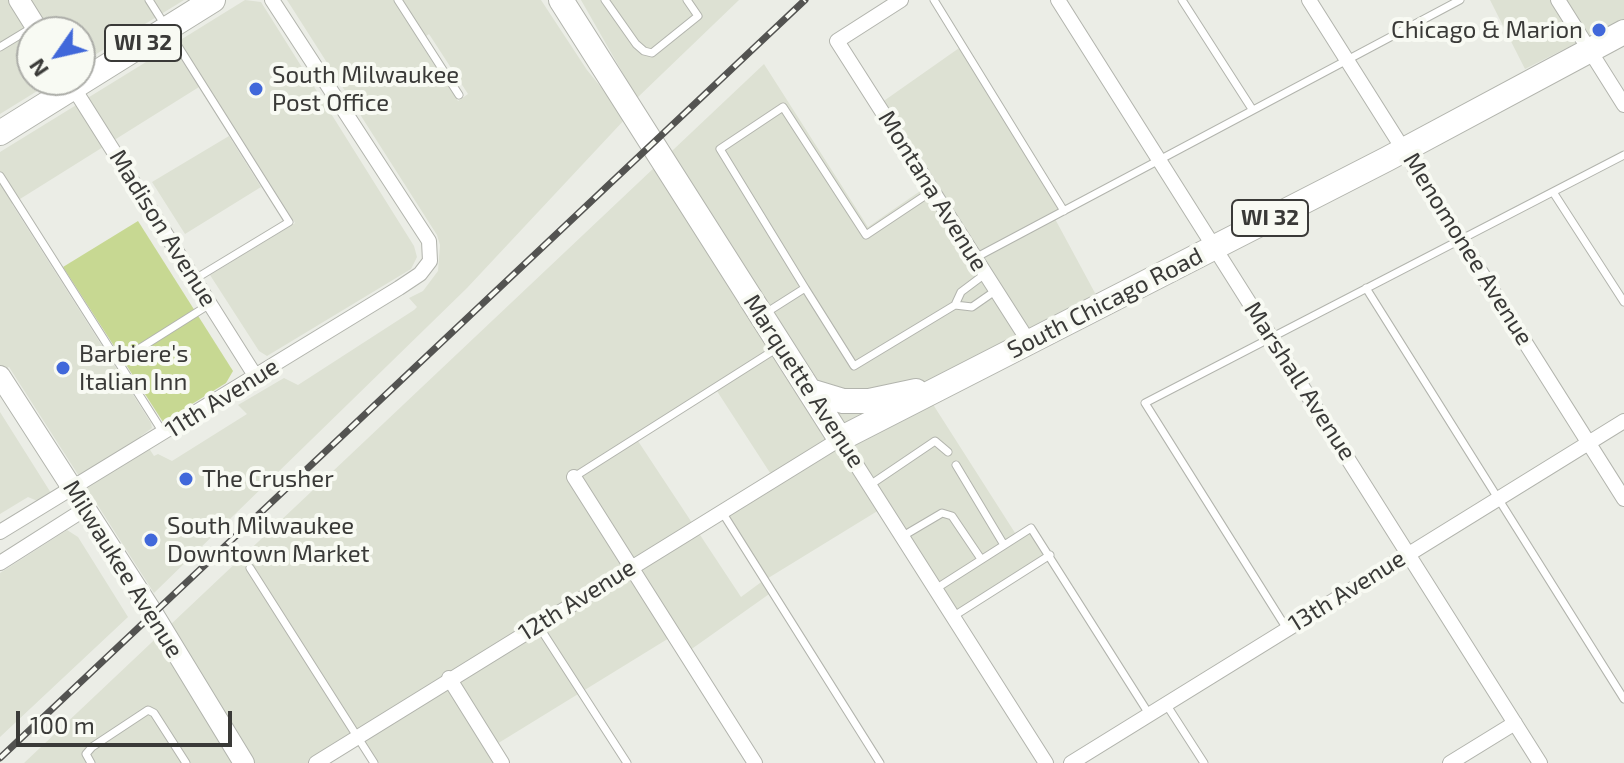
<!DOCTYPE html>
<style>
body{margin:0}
#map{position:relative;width:1624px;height:763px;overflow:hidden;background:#ebede6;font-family:"Exo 2",sans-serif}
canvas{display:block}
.north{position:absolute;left:16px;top:16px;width:80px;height:80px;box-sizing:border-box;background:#f8faf3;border:2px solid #acada8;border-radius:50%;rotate:236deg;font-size:22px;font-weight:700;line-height:32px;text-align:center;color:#3a3a38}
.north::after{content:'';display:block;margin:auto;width:28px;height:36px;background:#4168da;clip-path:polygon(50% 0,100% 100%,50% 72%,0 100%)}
.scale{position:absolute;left:16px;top:711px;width:216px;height:36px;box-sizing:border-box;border:4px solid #3a3a38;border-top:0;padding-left:10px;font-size:24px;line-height:28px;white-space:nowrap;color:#3a3a38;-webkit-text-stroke:6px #f8faf3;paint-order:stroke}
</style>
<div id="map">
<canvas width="1624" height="763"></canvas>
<div class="north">N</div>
<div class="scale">100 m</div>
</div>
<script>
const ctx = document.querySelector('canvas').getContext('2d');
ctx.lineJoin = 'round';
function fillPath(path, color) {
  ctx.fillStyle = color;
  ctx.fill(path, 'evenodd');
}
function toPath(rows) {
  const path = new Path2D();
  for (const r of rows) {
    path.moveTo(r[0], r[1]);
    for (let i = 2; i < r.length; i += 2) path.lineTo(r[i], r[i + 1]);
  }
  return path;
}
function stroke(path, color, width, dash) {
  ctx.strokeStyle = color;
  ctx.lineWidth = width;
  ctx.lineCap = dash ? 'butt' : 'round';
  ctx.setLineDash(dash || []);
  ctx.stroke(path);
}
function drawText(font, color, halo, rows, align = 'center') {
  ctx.font = font + ' "Exo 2",sans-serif';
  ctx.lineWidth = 8;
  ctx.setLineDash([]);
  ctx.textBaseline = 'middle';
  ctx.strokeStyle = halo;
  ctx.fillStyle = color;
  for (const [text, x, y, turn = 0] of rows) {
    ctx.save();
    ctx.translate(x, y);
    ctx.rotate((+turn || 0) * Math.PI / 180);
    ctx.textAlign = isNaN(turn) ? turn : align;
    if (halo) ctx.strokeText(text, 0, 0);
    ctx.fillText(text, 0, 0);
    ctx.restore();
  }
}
const built = toPath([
 [0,0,184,0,80,64,80,32,32,32,32,80,55,80,0,114],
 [245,0,261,2,414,246,417,257,411,269,267,356,259,351,210,275,295,223,182,45,182,39],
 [287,0,541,0,587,70,626,118,467,288,154,593,9,367,0,372,0,152,172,46,199,87,12,204,151,423,152,428,141,436,154,456,158,454,172,461,247,414,238,405,284,378,298,385,414,310,417,307,409,298,423,291,438,271,440,245,437,235],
 [429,34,468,94,458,101,419,41],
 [581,0,739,0,637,98],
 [1490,0,1624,0,1624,19,1525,69],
 [962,46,1064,211,1054,217,1102,306,927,395,1017,536,1031,528,1050,555,954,616,884,507,765,580,772,592,686,653,674,635,492,747,502,763,374,763,357,737,316,763,24,763,764,64,868,227,929,185,878,105],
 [715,388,774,479,722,512,764,580,741,597,636,438],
 [229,136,261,187,185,234,152,182],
 [0,412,51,493,40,502,28,497,0,514],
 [67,530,78,537,128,617,0,737,0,573]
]);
const green = toPath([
 [138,221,233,371,226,383,163,422,63,267]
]);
const lane = toPath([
 [149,0,289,222,195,279],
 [398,0,459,95],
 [605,0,636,44,644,51,652,53,698,16,687,0],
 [934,0,1064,211],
 [1182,0,1252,109],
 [0,47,33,27],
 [0,176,164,434],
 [1553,192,1624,302],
 [975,258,1460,0],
 [985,274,961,292,955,305,972,307,995,291],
 [805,288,720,149,783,107,866,235,932,191],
 [1366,288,1624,699],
 [764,314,805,288,854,366,955,305],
 [118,362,210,304],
 [956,465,1004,545],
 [574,477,779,347],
 [870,485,935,441,948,452],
 [722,512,880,763],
 [903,536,942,513,952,516,981,559],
 [250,568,374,763],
 [937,588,1031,528,1149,714],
 [954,616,1050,555],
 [538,625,627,763],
 [1287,629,1145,403,1624,155],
 [1166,704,1204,763],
 [91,763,86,754,92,747,148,710,154,713,186,763]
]);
const street = toPath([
 [901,0,837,41,1029,342],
 [1058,0,1540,763],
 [1309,0,1624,499],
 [1558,0,1624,105],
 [73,87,256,377],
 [574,477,755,763],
 [0,532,399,288,420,274,430,261,429,241,272,0],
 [0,563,85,509],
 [449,678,502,763],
 [316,763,840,439,1046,763],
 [1071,763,1624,421],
 [1450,763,1515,723]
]);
const secondary = toPath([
 [19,0,39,32],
 [0,376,152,612,244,763]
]);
const primary = toPath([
 [561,0,840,439,1387,159,1624,32],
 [0,133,213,0],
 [810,391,843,401,869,401,916,391]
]);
const rail = toPath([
 [0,758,805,0]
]);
const markers = [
 [1599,30,8,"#4168da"],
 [256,89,8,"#4168da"],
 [63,368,8,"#4168da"],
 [186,479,8,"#4168da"],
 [151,540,8,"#4168da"]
];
const shields = [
 [143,43,76],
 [1270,218,76]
];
const shieldNames = [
 ["WI 32",143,43],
 ["WI 32",1270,218]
];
const poiNames = [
 ["Chicago & Marion",1583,30,"right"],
 ["South Milwaukee",272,75],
 ["Post Office",272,103],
 ["Barbiere's",79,354],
 ["Italian Inn",79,382],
 ["The Crusher",202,479],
 ["South Milwaukee",167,526],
 ["Downtown Market",167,554]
];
const streetNames = [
 ["Montana Avenue",933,191,58],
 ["Madison Avenue",163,228,58],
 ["Menomonee Avenue",1468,249,58],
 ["South Chicago Road",1105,303,-27],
 ["Marquette Avenue",804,381,57],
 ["Marshall Avenue",1300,381,57],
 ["11th Avenue",222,398,-32],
 ["Milwaukee Avenue",123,569,58],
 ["13th Avenue",1347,591,-32],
 ["12th Avenue",577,600,-32]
];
fillPath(built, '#dde1d3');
fillPath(green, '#c7d892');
stroke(lane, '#b2b4ad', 9);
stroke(street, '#b2b4ad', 16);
stroke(secondary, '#b2b4ad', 22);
stroke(primary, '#b2b4ad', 26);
stroke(lane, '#fff', 7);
stroke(street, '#fff', 14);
stroke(secondary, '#fff', 20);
stroke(primary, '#fff', 24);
stroke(rail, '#535351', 7);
stroke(rail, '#f8faf3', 4, [12]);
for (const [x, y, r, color] of markers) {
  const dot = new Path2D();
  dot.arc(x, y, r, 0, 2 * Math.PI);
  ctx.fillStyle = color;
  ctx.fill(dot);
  stroke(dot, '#f8faf3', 3);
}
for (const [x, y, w] of shields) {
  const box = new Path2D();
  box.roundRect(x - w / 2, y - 18, w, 36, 6);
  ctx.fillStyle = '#f8faf3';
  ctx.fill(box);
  stroke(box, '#3a3a38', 2);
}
drawText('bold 22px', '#3a3a38', null, shieldNames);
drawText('24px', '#3a3a38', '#f8faf3', poiNames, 'left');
drawText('24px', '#3a3a38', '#f8faf3', streetNames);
</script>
